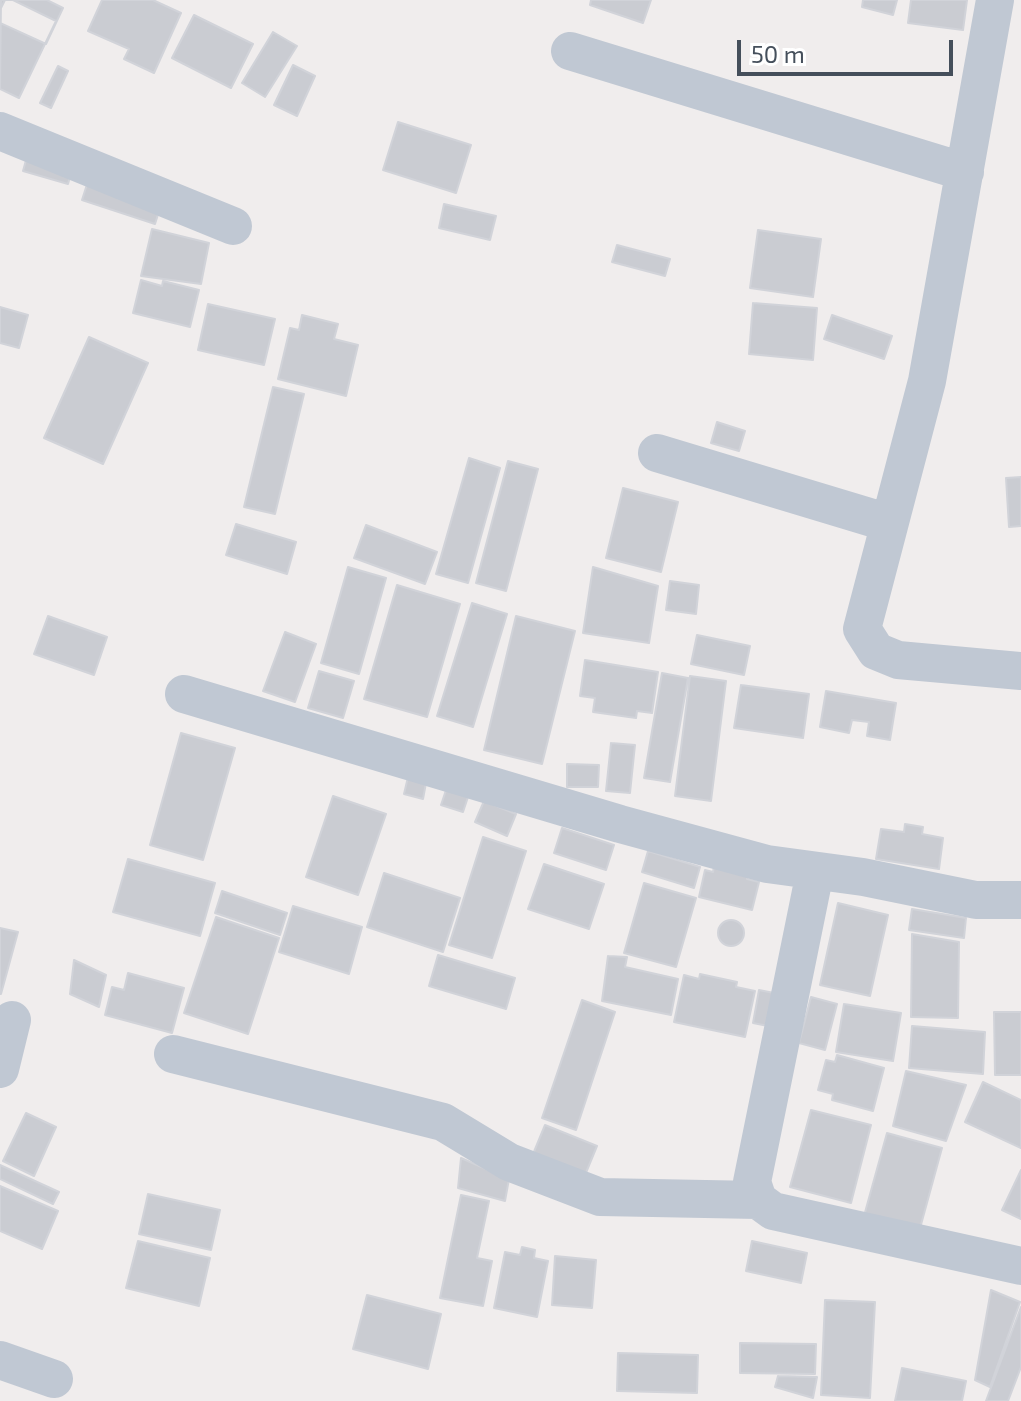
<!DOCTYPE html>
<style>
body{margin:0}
#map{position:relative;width:1021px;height:1401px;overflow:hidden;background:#f0eded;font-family:"Exo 2",sans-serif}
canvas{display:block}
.scale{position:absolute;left:737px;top:40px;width:216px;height:36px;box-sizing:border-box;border:4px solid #454f5b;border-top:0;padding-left:10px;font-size:24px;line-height:28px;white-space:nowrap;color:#454f5b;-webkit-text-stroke:6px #fff;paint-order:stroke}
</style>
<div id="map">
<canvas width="1021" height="1401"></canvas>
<div class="scale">50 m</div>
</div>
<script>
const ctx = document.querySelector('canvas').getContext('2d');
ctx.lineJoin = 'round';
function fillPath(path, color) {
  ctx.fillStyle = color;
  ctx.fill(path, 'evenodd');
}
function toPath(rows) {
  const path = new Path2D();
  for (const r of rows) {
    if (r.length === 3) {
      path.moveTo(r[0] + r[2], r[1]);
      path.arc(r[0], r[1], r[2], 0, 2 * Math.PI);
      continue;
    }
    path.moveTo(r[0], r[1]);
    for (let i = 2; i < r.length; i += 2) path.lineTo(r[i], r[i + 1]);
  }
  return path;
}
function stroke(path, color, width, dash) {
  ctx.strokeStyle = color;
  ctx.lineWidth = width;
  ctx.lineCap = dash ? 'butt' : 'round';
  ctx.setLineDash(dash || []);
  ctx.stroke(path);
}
const building = toPath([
 [1,0,13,0,56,21,19,98,0,89,1,0],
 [5,0,47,0,63,8,46,44,0,23,0,10,5,0],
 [102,0,153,0,181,13,154,73,124,59,129,49,88,31,102,0],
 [591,0,651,0,643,23,590,5,591,0],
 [863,0,897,0,893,15,862,7,863,0],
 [911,0,967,0,963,30,908,23,911,0],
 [194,15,253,44,231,88,172,58,194,15],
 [273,32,297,46,265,97,242,83,273,32],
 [293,65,315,76,297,116,274,105,293,65],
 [58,66,68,71,51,108,40,103,58,66],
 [398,122,471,145,456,193,383,170,398,122],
 [28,153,73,166,68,184,23,171,28,153],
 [89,178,162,202,155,224,82,200,89,178],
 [444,204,496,216,490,240,439,228,444,204],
 [152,229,209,243,201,284,141,276,152,229],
 [758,230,821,239,813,297,750,288,758,230],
 [617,245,670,259,665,276,612,262,617,245],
 [141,280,162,286,163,281,199,290,190,327,133,313,141,280],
 [753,303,817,308,813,360,749,354,753,303],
 [208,304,275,319,264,365,198,350,208,304],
 [0,307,28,315,19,348,0,343,0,307],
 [302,315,338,324,334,339,358,345,346,396,278,379,290,328,299,330,302,315],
 [832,315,892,336,884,359,824,339,832,315],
 [89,337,148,363,103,464,44,438,89,337],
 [273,387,304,394,275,514,244,507,273,387],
 [717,422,745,431,739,451,711,443,717,422],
 [469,458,500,468,468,583,436,574,469,458],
 [508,461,538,469,506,591,476,583,508,461],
 [1021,477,1021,526,1009,527,1006,478,1021,477],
 [623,488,678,502,661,572,606,558,623,488],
 [236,524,296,542,287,574,226,555,236,524],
 [366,525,437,552,425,584,354,558,366,525],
 [348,567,386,578,359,674,321,663,348,567],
 [593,567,658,586,649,643,583,633,593,567],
 [670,581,699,585,696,614,666,610,670,581],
 [397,585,460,604,427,717,364,699,397,585],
 [472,603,507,614,473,727,437,716,472,603],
 [48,616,107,637,94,675,34,654,48,616],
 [516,616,575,631,542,764,484,750,516,616],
 [285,632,316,644,295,702,263,691,285,632],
 [697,635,750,646,744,675,691,664,697,635],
 [585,660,658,672,652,713,637,711,636,718,593,712,595,698,580,696,585,660],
 [319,671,354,681,343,718,308,708,319,671],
 [662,673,688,678,670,782,644,778,662,673],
 [690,676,726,681,711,801,675,796,690,676],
 [741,685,809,694,803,738,734,728,741,685],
 [826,691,896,703,890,740,867,736,869,722,852,720,849,733,820,727,826,691],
 [181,733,235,748,203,860,150,845,181,733],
 [611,743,635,745,630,793,606,791,611,743],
 [567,764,599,765,598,787,567,787,567,764],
 [408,777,426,783,423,799,404,794,408,777],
 [446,790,468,797,463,812,441,805,446,790],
 [333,796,386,814,358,895,306,877,333,796],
 [484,801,516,814,507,836,475,822,484,801],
 [905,824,923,827,922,834,943,838,939,869,876,859,881,829,904,832,905,824],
 [562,828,614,845,606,870,554,853,562,828],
 [483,837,526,851,492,958,449,945,483,837],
 [648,851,700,867,694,888,642,872,648,851],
 [128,859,215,883,200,936,113,912,128,859],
 [544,864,604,884,589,929,528,909,544,864],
 [714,866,748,874,747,879,759,882,752,910,699,897,705,870,713,872,714,866],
 [384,873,460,898,443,952,367,927,384,873],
 [644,883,696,898,676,967,624,953,644,883],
 [222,891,287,913,280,935,215,913,222,891],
 [838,903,888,915,870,996,820,985,838,903],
 [293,906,362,927,349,974,279,952,293,906],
 [912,909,966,918,964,938,909,930,912,909],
 [216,917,279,938,248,1034,184,1013,216,917],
 [731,933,13],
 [0,928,18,932,1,994,0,994,0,928],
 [912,934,959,942,958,1018,911,1017,912,934],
 [438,955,515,978,506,1009,429,986,438,955],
 [608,956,627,957,625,967,678,979,671,1015,602,1001,608,956],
 [74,960,106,975,99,1007,70,994,74,960],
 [128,973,184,988,172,1033,105,1015,112,987,124,990,128,973],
 [700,974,737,982,736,987,755,991,745,1037,674,1022,684,975,699,979,700,974],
 [759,990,779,994,773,1027,753,1023,759,990],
 [811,997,837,1004,825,1050,799,1043,811,997],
 [582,1000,615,1012,576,1130,542,1118,582,1000],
 [844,1004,901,1013,893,1061,836,1052,844,1004],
 [994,1012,1021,1012,1021,1075,995,1075,994,1012],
 [912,1026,985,1032,983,1074,909,1068,912,1026],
 [837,1055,884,1068,873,1111,832,1100,833,1094,818,1090,826,1060,835,1062,837,1055],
 [906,1071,966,1085,946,1141,893,1126,906,1071],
 [983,1082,1021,1100,1021,1148,965,1122,983,1082],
 [811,1110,871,1125,851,1203,790,1187,811,1110],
 [26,1113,56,1127,34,1176,3,1161,26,1113],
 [545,1125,597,1146,583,1180,531,1159,545,1125],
 [887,1133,942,1148,919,1232,864,1216,887,1133],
 [461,1158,509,1179,505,1201,458,1188,461,1158],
 [0,1165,59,1192,53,1204,0,1179,0,1165],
 [1021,1170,1021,1219,1002,1210,1021,1170],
 [0,1186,58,1211,42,1249,0,1231,0,1186],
 [148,1194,220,1210,211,1250,139,1234,148,1194],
 [461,1195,489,1201,477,1258,492,1261,483,1306,440,1298,461,1195],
 [138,1241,210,1258,199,1306,126,1288,138,1241],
 [752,1241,807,1253,801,1283,746,1271,752,1241],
 [522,1247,535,1250,534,1258,548,1261,537,1317,494,1308,505,1252,520,1255,522,1247],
 [555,1256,596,1260,592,1308,552,1305,555,1256],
 [991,1290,1020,1302,990,1387,975,1380,991,1290],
 [367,1295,441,1314,428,1369,353,1349,367,1295],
 [825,1300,875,1302,870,1398,821,1395,825,1300],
 [1021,1307,1021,1367,1008,1401,986,1401,1021,1307],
 [740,1343,816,1344,815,1374,740,1373,740,1343],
 [618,1353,698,1355,697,1393,617,1391,618,1353],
 [902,1368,966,1381,962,1401,895,1401,902,1368],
 [778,1376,817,1377,813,1398,775,1387,778,1376]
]);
const minor = toPath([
 [995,0,927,381,862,629,876,651,898,660,1021,671],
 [570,51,965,172],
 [0,131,233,226],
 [657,453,889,523],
 [184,694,620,824,767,864,863,877,976,900,1021,900],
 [815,872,752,1182,758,1200,773,1211,1021,1266],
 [173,1054,443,1122,509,1162,600,1197,758,1200],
 [0,1069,12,1020],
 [0,1360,54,1379]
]);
fillPath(building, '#caccd2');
stroke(building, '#d1d3d9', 2);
stroke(minor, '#c0c8d3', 38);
</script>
